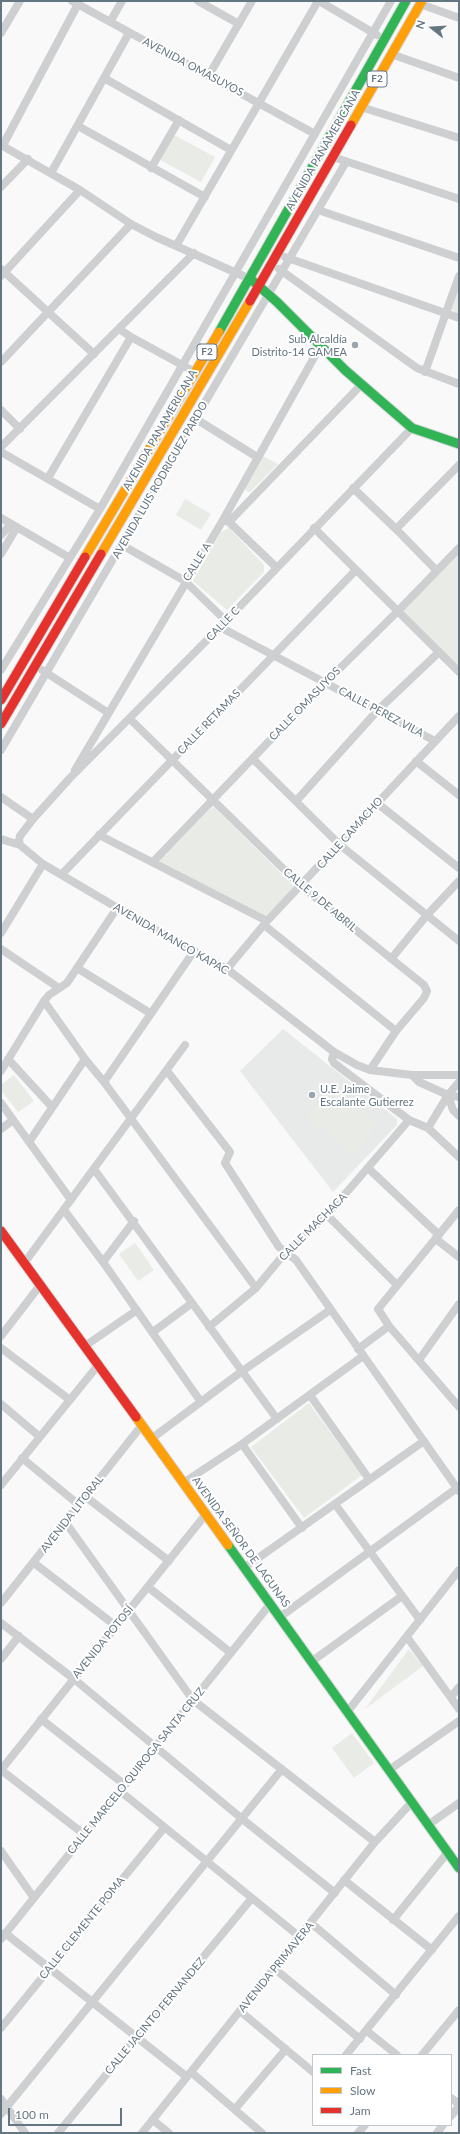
<!DOCTYPE html>
<meta charset="utf-8">
<style>
body{margin:0}
#map{position:relative;width:460px;height:2134px;overflow:hidden;background:#f9f9f9;font-family:Lato,sans-serif}
canvas{display:block}
.frame{position:absolute;inset:0;border:2px solid #657683;pointer-events:none}
.legend{position:absolute;left:312px;top:2054px;width:140px;height:72px;box-sizing:border-box;background:#fff;border:1px solid #c1c8cd;margin:0;padding:5px 7px;list-style:none;font-size:12px;color:#657683}
.legend li{display:flex;align-items:center;gap:8px;height:20px}
.legend b{width:20px;border:1px solid #c1c8cd}
.north{position:absolute;left:412px;top:8px;width:40px;height:40px;-webkit-text-stroke:3px #fff;paint-order:stroke;rotate:287deg;font-size:11px;font-weight:700;line-height:16px;text-align:center;color:#657683}
.north::after{content:'';display:block;margin:auto;width:14px;height:18px;background:#657683;clip-path:polygon(50% 0,100% 100%,50% 72%,0 100%)}
.scale{position:absolute;left:8px;top:2108px;width:114px;height:18px;box-sizing:border-box;border:2px solid #657683;border-top:0;padding-left:5px;font-size:12px;line-height:14px;white-space:nowrap;color:#657683;-webkit-text-stroke:3px #fff;paint-order:stroke}
</style>
<div id="map">
<canvas width="460" height="2134"></canvas>
<div class="frame"></div>
<ul class="legend">
<li><b style="height:5px;background:#30b455"></b>Fast</li>
<li><b style="height:5px;background:#ff9f0a"></b>Slow</li>
<li><b style="height:5px;background:#e5322d"></b>Jam</li>
</ul>
<div class="north">N</div>
<div class="scale">100 m</div>
</div>
<script>
const ctx = document.querySelector('canvas').getContext('2d');
ctx.lineJoin = 'round';
function fillPath(path, color) {
  ctx.fillStyle = color;
  ctx.fill(path, 'evenodd');
}
function toPath(rows) {
  const path = new Path2D();
  for (const r of rows) {
    path.moveTo(r[0], r[1]);
    for (let i = 2; i < r.length; i += 2) path.lineTo(r[i], r[i + 1]);
  }
  return path;
}
function stroke(path, color, width, dash) {
  ctx.strokeStyle = color;
  ctx.lineWidth = width;
  ctx.lineCap = dash ? 'butt' : 'round';
  ctx.setLineDash(dash || []);
  ctx.stroke(path);
}
function drawText(font, color, halo, rows, align = 'center') {
  ctx.font = font + ' Lato,sans-serif';
  ctx.lineWidth = 4;
  ctx.setLineDash([]);
  ctx.textBaseline = 'middle';
  ctx.strokeStyle = halo;
  ctx.fillStyle = color;
  for (const [text, x, y, turn = 0] of rows) {
    ctx.save();
    ctx.translate(x, y);
    ctx.rotate((+turn || 0) * Math.PI / 180);
    ctx.textAlign = isNaN(turn) ? turn : align;
    if (halo) ctx.strokeText(text, 0, 0);
    ctx.fillText(text, 0, 0);
    ctx.restore();
  }
}
const built = toPath([
 [283,1029,397,1119,397,1125,333,1192,240,1071]
]);
const green = toPath([
 [174,135,215,157,201,182,160,160],
 [459,284,459,315,451,309],
 [263,456,278,464,250,492,246,491,245,487],
 [185,499,211,514,201,530,176,515],
 [229,528,264,565,264,572,227,610,193,581,221,532],
 [459,552,459,669,401,612],
 [213,806,294,886,265,917,159,862],
 [14,1075,34,1101,18,1112,1,1090,1,1085],
 [331,1085,379,1122,354,1155,306,1117],
 [135,1243,154,1270,138,1281,119,1254],
 [309,1403,362,1475,304,1518,251,1447],
 [409,1649,423,1666,365,1709],
 [352,1733,374,1763,354,1778,332,1748]
]);
const street = toPath([
 [72,1,315,134],
 [198,1,239,24],
 [319,1,377,35],
 [420,4,459,18],
 [110,22,122,1],
 [1,33,20,1],
 [391,54,459,78],
 [209,75,252,1],
 [104,78,231,150],
 [361,107,459,138],
 [78,126,205,197],
 [1,145,80,190,131,224,156,237,250,279],
 [3,145,78,4],
 [333,157,459,199],
 [151,168,179,120],
 [51,173,129,33],
 [1,187,28,159],
 [318,210,459,258],
 [176,246,318,1],
 [285,257,459,318],
 [1,269,94,354],
 [279,269,417,368,459,384],
 [1,276,80,190],
 [119,329,131,337,195,372],
 [1,362,131,224],
 [425,372,459,276],
 [1,410,20,429],
 [196,419,257,457],
 [1,447,194,253],
 [1,452,100,509],
 [48,478,131,337],
 [353,488,396,529,437,571],
 [1,518,70,558],
 [223,520,229,522,361,385],
 [229,522,276,567],
 [314,528,459,672],
 [396,529,459,465],
 [1,535,11,524],
 [122,545,185,581,226,621],
 [1,554,17,527],
 [220,627,435,741],
 [1,670,100,509,391,1],
 [42,670,107,712],
 [130,719,301,886,424,985,427,991,424,998,396,1031,370,1070],
 [1,750,346,162],
 [253,759,340,845,459,941],
 [416,761,459,795],
 [75,770,223,520,321,345],
 [1,797,33,819,20,836,19,840,20,845,43,864,138,920,227,969,334,1052,357,1065,370,1070,412,1075,419,1082,448,1095],
 [297,800,378,710,438,653],
 [377,803,459,868],
 [33,819,70,778,220,627,412,428],
 [99,835,267,921],
 [1,839,20,845],
 [153,862,325,683,398,611,459,548],
 [62,874,356,570],
 [264,925,396,1031],
 [1,933,43,864],
 [1,949,59,988],
 [391,959,427,915,459,881],
 [77,968,150,1013],
 [227,969,267,921,459,716],
 [44,1001,85,1059,104,1082,256,1288],
 [334,1052,332,1059,334,1063,409,1120,428,1128,459,1157],
 [8,1059,52,1107],
 [1,1071,44,1001,49,995,67,983,117,908],
 [167,1071,230,1152,225,1163,279,1247,296,1260,459,1491],
 [412,1075,459,1075],
 [104,1082,194,951],
 [459,1097,448,1095,453,1110,459,1116],
 [1,1103,71,1200],
 [428,1128,448,1095,459,1082],
 [1,1129,13,1120],
 [29,1142,85,1059],
 [368,1168,439,1235],
 [94,1169,277,1419],
 [64,1210,103,1262,201,1402],
 [459,1210,378,1309,389,1326,459,1407],
 [327,1215,397,1285],
 [436,1239,459,1257],
 [25,1262,185,1045],
 [103,1262,134,1221],
 [209,1327,256,1288,285,1253,327,1215,409,1120],
 [153,1332,192,1303],
 [1,1336,41,1284],
 [85,1346,137,1310],
 [1,1348,70,1400],
 [358,1349,389,1326],
 [419,1360,459,1304],
 [310,1395,369,1479],
 [1,1404,40,1437],
 [151,1439,241,1372,330,1310],
 [242,1444,302,1528],
 [22,1458,79,1505],
 [183,1483,242,1444,363,1356],
 [1,1485,99,1364],
 [86,1497,169,1561],
 [335,1504,420,1620],
 [66,1523,193,1700,375,1842],
 [34,1563,116,1626],
 [244,1568,424,1441],
 [148,1587,231,1653],
 [1,1603,142,1425],
 [280,1617,457,1488],
 [1,1623,74,1679,241,1818,335,1893],
 [407,1637,459,1709],
 [1,1659,19,1636],
 [311,1662,402,1596],
 [451,1697,459,1687],
 [348,1711,459,1570],
 [41,1719,125,1785],
 [1,1770,206,1514],
 [1,1770,85,1835],
 [389,1770,459,1721],
 [120,1791,300,1937],
 [428,1825,459,1803],
 [1,1851,34,1898],
 [344,1880,432,1950],
 [393,1920,448,1852],
 [311,1923,396,1995],
 [5,1933,187,2077],
 [1,1939,271,1603],
 [275,1969,360,2039],
 [240,2011,313,2072],
 [1,2028,164,1828],
 [367,2031,397,2055],
 [346,2055,459,1916],
 [422,2055,459,2010],
 [191,2072,262,2133],
 [451,2098,459,2104],
 [1,2099,25,2133],
 [235,2109,286,2049],
 [1,2114,282,1769],
 [451,2116,459,2106],
 [153,2120,169,2133],
 [58,2133,252,1898],
 [142,2133,375,1842,412,1802],
 [358,2133,365,2125],
 [437,2133,443,2125]
]);
const fast = toPath([
 [253,281,277,302,345,370,412,428,459,444],
 [219,332,406,1],
 [228,1545,459,1868]
]);
const slow = toPath([
 [351,125,422,1],
 [101,554,250,301],
 [85,557,219,332],
 [136,1417,228,1545]
]);
const jam = toPath([
 [250,301,351,125],
 [1,700,85,557],
 [1,724,101,554],
 [1,1231,136,1417]
]);
const markers = [
 [355,345,4,"#99a4ac"],
 [312,1095,4,"#99a4ac"]
];
const shields = [
 [377,79,20],
 [207,352,20]
];
const shieldNames = [
 ["F2",377,79],
 ["F2",207,352]
];
const streetNames = [
 ["AVENIDA OMASUYOS",193,67,28],
 ["AVENIDA PANAMERICANA",323,150,-60],
 ["AVENIDA PANAMERICANA",160,430,-60],
 ["AVENIDA LUIS RODRIGUEZ PARDO",160,480,-60],
 ["CALLE A",197,562,-58],
 ["CALLE C",223,624,-46],
 ["CALLE OMASUYOS",305,704,-46],
 ["CALLE PEREZ VILA",381,712,28],
 ["CALLE RETAMAS",209,722,-46],
 ["CALLE CAMACHO",350,833,-48],
 ["CALLE 9 DE ABRIL",320,900,40],
 ["AVENIDA MANCO KAPAC",171,939,30],
 ["CALLE MACHACA",313,1227,-45],
 ["AVENIDA LITORAL",72,1514,-52],
 ["AVENIDA SEÑOR DE LAGUNAS",241,1542,54],
 ["AVENIDA POTOSÍ",103,1642,-51],
 ["CALLE MARCELO QUIROGA SANTA CRUZ",136,1771,-51],
 ["CALLE CLEMENTE POMA",82,1928,-51],
 ["AVENIDA PRIMAVERA",276,1967,-51],
 ["CALLE JACINTO FERNANDEZ",155,2016,-50]
];
const poiNames = [
 ["Sub Alcaldía",347,339],
 ["Distrito-14 GAMEA",347,352],
 ["U.E. Jaime",320,1089,"left"],
 ["Escalante Gutierrez",320,1102,"left"]
];
fillPath(built, '#e8e9e9');
fillPath(green, '#e8ebe6');
stroke(fast, '#d5d6d7', 11);
stroke(slow, '#d5d6d7', 11);
stroke(jam, '#d5d6d7', 11);
stroke(street, '#cecfd0', 8);
stroke(fast, '#30b455', 9);
stroke(slow, '#ff9f0a', 9);
stroke(jam, '#e5322d', 9);
for (const [x, y, r, color] of markers) {
  const dot = new Path2D();
  dot.arc(x, y, r, 0, 2 * Math.PI);
  ctx.fillStyle = color;
  ctx.fill(dot);
  stroke(dot, '#fff', 1.5);
}
for (const [x, y, w] of shields) {
  const box = new Path2D();
  box.roundRect(x - w / 2, y - 8, w, 16, 3);
  ctx.fillStyle = '#fff';
  ctx.fill(box);
  stroke(box, '#657683', 1);
}
drawText('bold 10px', '#657683', null, shieldNames);
drawText('11px', '#657683', '#fff', streetNames);
drawText('11px', '#657683', '#fff', poiNames, 'right');
</script>
